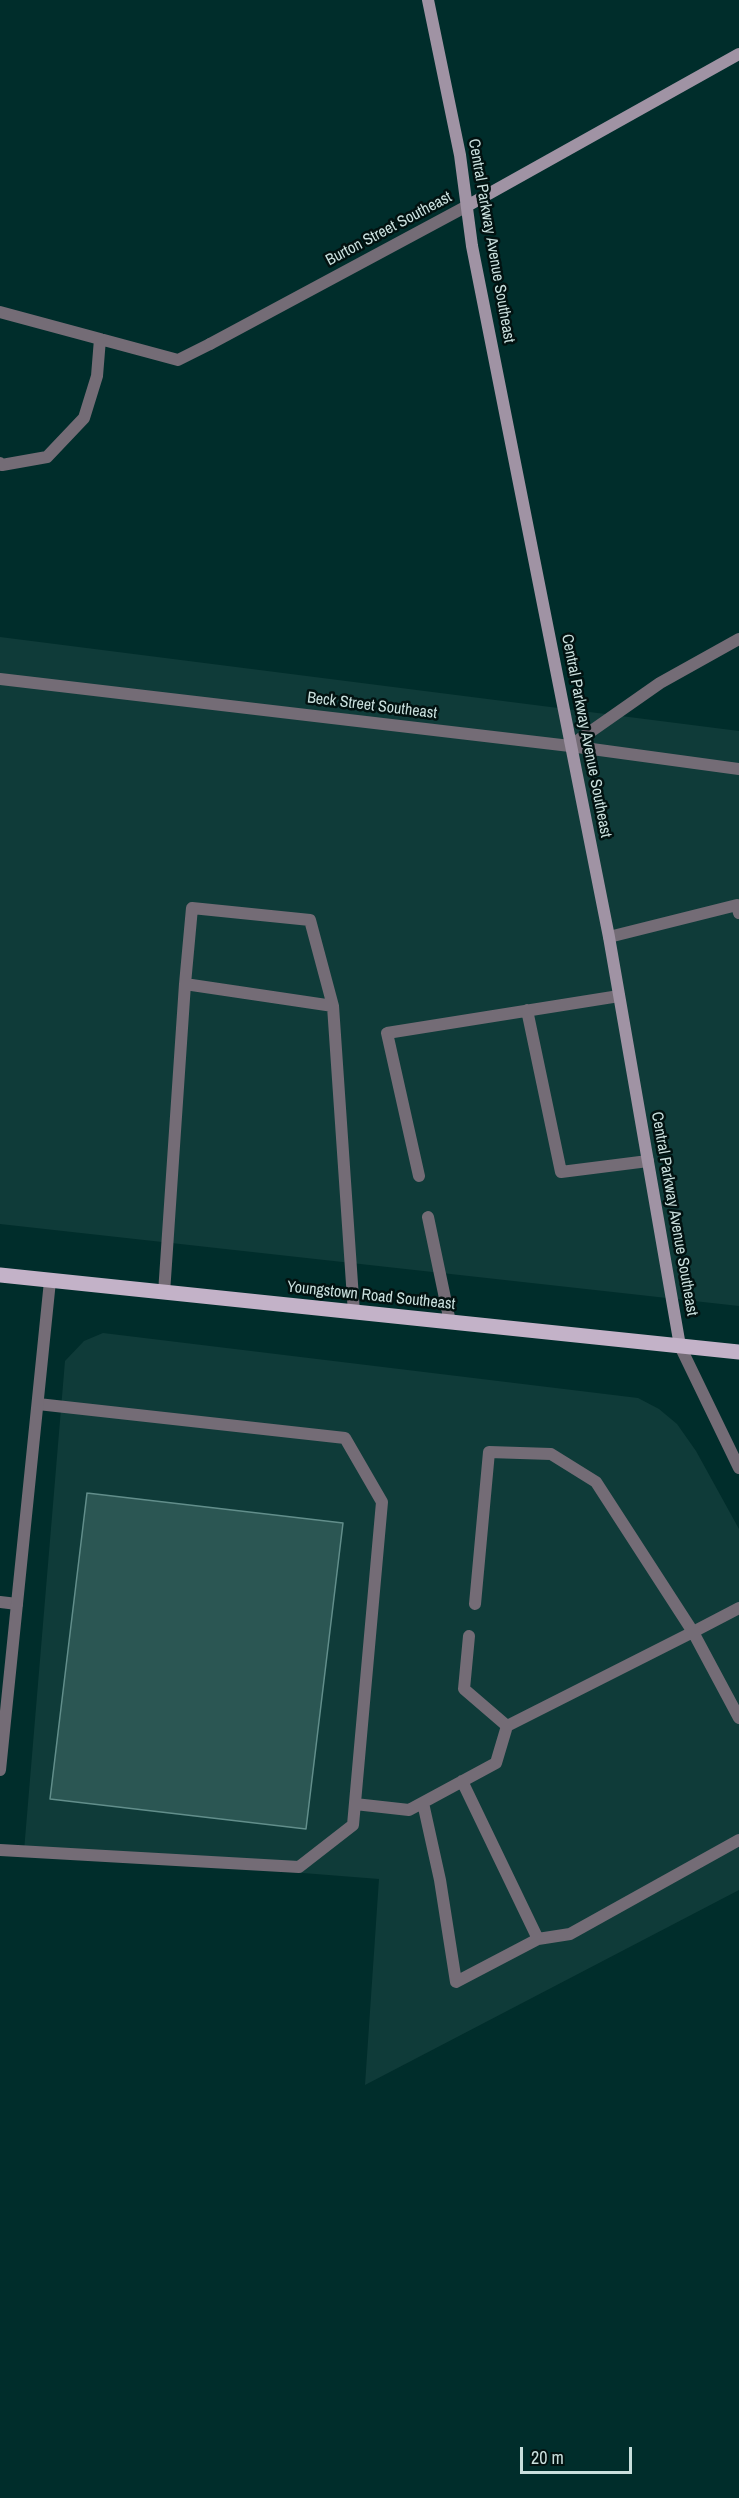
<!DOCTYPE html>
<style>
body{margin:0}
#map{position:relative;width:739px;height:2498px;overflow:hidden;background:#002d2b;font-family:"Archivo Narrow",sans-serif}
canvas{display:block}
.scale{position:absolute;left:520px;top:2447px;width:112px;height:27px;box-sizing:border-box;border:3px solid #c9dfdd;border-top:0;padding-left:8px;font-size:18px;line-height:21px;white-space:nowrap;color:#c9dfdd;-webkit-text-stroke:4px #021211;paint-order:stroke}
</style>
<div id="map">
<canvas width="739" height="2498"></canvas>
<div class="scale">20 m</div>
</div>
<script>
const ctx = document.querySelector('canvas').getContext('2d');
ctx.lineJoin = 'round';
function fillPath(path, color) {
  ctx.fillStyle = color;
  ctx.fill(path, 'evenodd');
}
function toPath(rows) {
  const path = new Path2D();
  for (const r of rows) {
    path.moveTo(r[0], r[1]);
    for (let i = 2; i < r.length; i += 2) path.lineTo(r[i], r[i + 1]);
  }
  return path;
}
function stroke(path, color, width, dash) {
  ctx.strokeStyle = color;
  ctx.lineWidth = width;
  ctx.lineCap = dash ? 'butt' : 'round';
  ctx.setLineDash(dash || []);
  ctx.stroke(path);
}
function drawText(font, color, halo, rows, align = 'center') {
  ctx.font = font + ' "Archivo Narrow",sans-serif';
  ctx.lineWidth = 5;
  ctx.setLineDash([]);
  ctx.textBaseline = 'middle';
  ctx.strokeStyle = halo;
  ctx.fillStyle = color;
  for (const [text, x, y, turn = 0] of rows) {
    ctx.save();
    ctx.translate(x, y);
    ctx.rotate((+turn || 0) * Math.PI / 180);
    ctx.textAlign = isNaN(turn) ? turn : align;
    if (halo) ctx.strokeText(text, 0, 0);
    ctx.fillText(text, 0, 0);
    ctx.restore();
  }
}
const built = toPath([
 [0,637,739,731,739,1306,0,1224],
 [103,1333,638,1398,659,1409,677,1424,696,1451,739,1529,739,1890,365,2085,379,1879,24,1851,65,1361,84,1341]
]);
const building = toPath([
 [87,1493,343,1523,306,1829,50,1799,87,1493]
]);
const lane = toPath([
 [0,312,178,360,210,344],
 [0,463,2,465,47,457,84,418,97,376,100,339],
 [609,937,737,905,739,913],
 [333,1006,354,1313],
 [527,1010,561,1172,648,1161],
 [419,1176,387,1033,619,996],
 [428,1217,450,1322],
 [164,1293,185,984,192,908,310,920,333,1006,185,984],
 [0,1602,17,1604],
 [475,1604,489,1452,551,1454,596,1482,693,1632,739,1608],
 [469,1636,464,1689,507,1726,693,1632,739,1718],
 [423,1803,440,1880,456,1982,538,1939,462,1781],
 [355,1804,409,1810,496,1763,507,1726],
 [0,1850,299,1867,353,1825,382,1502,345,1438,38,1404],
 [538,1939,570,1934,739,1840]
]);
const street = toPath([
 [210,344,467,206],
 [0,679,570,746,739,769],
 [570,746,660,683,739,639],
 [680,1346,739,1468],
 [0,1770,50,1281]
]);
const secondary = toPath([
 [428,0,460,155,472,246,609,937,680,1346],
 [467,206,739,54]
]);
const primary = toPath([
 [0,1275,739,1352]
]);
const streetNames = [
 ["Burton Street Southeast",389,229,-28],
 ["Central Parkway Avenue Southeast",491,241,80],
 ["Beck Street Southeast",372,706,7],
 ["Central Parkway Avenue Southeast",586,736,79],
 ["Central Parkway Avenue Southeast",674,1214,80],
 ["Youngstown Road Southeast",371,1296,6]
];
fillPath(built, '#0f3b39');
fillPath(building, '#2b5653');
stroke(building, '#628e8b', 1.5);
stroke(lane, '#746c76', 12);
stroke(street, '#746c76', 12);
stroke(secondary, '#a093a4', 12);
stroke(primary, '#c3b2c8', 15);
drawText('16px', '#c9dfdd', '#021211', streetNames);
</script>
